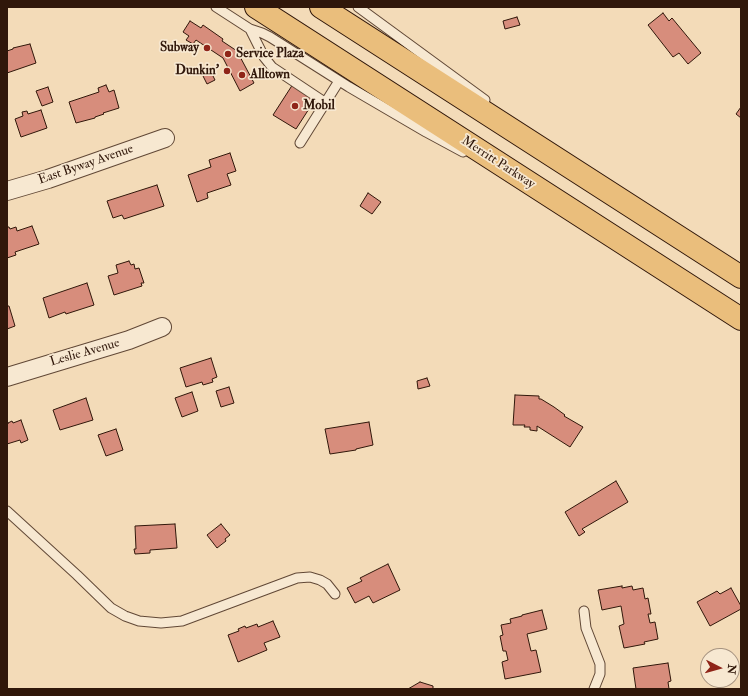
<!DOCTYPE html>
<style>
body{margin:0}
#map{position:relative;width:748px;height:696px;overflow:hidden;background:#f3dbb8;font-family:"IM FELL Double Pica",serif}
canvas{display:block}
.frame{position:absolute;inset:0;border:8px solid #30170a;pointer-events:none}
.north{position:absolute;left:700px;top:648px;width:40px;height:40px;box-sizing:border-box;background:#f7e8d1;border:1px solid #a79481;border-radius:50%;rotate:96deg;font-size:11px;font-weight:700;line-height:16px;text-align:center;color:#30170a}
.north::after{content:'';display:block;margin:auto;width:14px;height:18px;background:#8f2418;clip-path:polygon(50% 0,100% 100%,50% 72%,0 100%)}
</style>
<div id="map">
<canvas width="748" height="696"></canvas>
<div class="frame"></div>
<div class="north">N</div>
</div>
<script>
const ctx = document.querySelector('canvas').getContext('2d');
ctx.lineJoin = 'round';
function fillPath(path, color) {
  ctx.fillStyle = color;
  ctx.fill(path, 'evenodd');
}
function toPath(rows) {
  const path = new Path2D();
  for (const r of rows) {
    path.moveTo(r[0], r[1]);
    for (let i = 2; i < r.length; i += 2) path.lineTo(r[i], r[i + 1]);
  }
  return path;
}
function stroke(path, color, width, dash) {
  ctx.strokeStyle = color;
  ctx.lineWidth = width;
  ctx.lineCap = dash ? 'butt' : 'round';
  ctx.setLineDash(dash || []);
  ctx.stroke(path);
}
function drawText(font, color, halo, rows, align = 'center') {
  ctx.font = font + ' "IM FELL Double Pica",serif';
  ctx.lineWidth = 3.5;
  ctx.setLineDash([]);
  ctx.textBaseline = 'middle';
  ctx.strokeStyle = halo;
  ctx.fillStyle = color;
  for (const [text, x, y, turn = 0] of rows) {
    ctx.save();
    ctx.translate(x, y);
    ctx.rotate((+turn || 0) * Math.PI / 180);
    ctx.textAlign = isNaN(turn) ? turn : align;
    if (halo) ctx.strokeText(text, 0, 0);
    ctx.fillText(text, 0, 0);
    ctx.restore();
  }
}
const building = toPath([
 [663,13,669,21,672,18,701,53,688,64,679,53,673,57,648,25,663,13],
 [517,17,520,25,505,29,503,21,517,17],
 [190,21,201,28,203,25,223,39,222,41,237,51,254,83,240,91,223,58,196,40,193,44,186,40,189,36,183,32,190,21],
 [30,44,36,63,7,73,7,51,13,49,13,48,30,44],
 [210,70,215,80,207,84,202,74,210,70],
 [293,84,316,98,296,129,273,115,293,84],
 [106,85,109,92,114,90,119,108,103,113,104,114,95,117,95,118,76,123,69,102,99,92,98,88,106,85],
 [48,87,53,102,42,106,36,91,48,87],
 [741,107,741,118,736,114,741,107],
 [41,110,47,128,21,137,15,119,23,116,22,112,27,111,28,114,41,110],
 [230,153,236,171,227,174,231,185,207,193,208,198,197,202,188,175,211,167,209,160,230,153],
 [157,185,164,206,124,219,122,215,113,218,107,201,157,185],
 [368,193,381,202,372,214,360,206,368,193],
 [32,226,39,244,15,252,16,255,7,258,7,227,9,227,10,229,16,227,17,231,32,226],
 [129,261,131,265,134,264,135,269,139,268,144,283,141,283,142,286,114,295,108,276,118,273,116,265,129,261],
 [87,283,94,305,66,314,65,312,49,318,43,298,87,283],
 [7,306,9,306,15,326,7,329,7,306],
 [211,358,217,377,212,379,213,382,203,385,202,382,186,387,180,368,211,358],
 [427,378,430,386,418,389,417,381,427,378],
 [229,387,234,403,221,407,216,391,229,387],
 [192,392,198,411,182,417,175,398,192,392],
 [515,395,539,396,539,399,541,399,554,407,565,415,564,416,583,427,570,447,537,426,537,431,530,430,530,427,524,427,525,425,513,425,515,395],
 [86,398,93,420,60,430,53,410,86,398],
 [21,420,28,440,21,443,20,440,7,444,7,424,8,424,8,423,12,421,13,423,21,420],
 [369,422,373,445,356,449,356,450,330,454,325,429,369,422],
 [116,429,123,450,106,456,98,435,116,429],
 [616,481,628,502,582,529,585,532,579,536,565,512,616,481],
 [175,524,177,548,150,550,150,553,135,554,134,549,136,549,135,526,175,524],
 [221,524,230,535,225,539,226,541,217,548,207,535,221,524],
 [388,564,400,590,373,603,369,596,355,603,347,588,362,581,360,578,388,564],
 [622,586,622,588,632,586,633,590,643,588,645,599,648,598,651,614,648,614,650,623,655,622,658,639,644,642,645,644,624,648,619,626,624,624,621,606,602,610,598,590,622,586],
 [731,588,741,606,741,609,710,626,697,602,717,591,720,594,731,588],
 [542,610,547,629,527,634,531,651,536,650,541,672,505,679,502,662,508,660,506,651,503,651,500,636,503,635,501,625,511,623,510,619,522,616,522,615,542,610],
 [273,621,280,637,264,643,267,650,238,662,228,635,239,631,238,629,245,626,246,628,257,624,258,627,273,621],
 [668,663,671,681,668,682,669,689,636,689,633,668,668,663],
 [420,682,433,686,433,689,408,689,420,682]
]);
const lane = toPath([
 [216,7,250,29,262,33,270,37,349,87,426,132,463,152],
 [358,7,485,100],
 [250,29,264,57,272,67,326,103],
 [300,143,339,81],
 [7,511,77,575,111,608,125,616,139,621,161,623,182,621,297,578,310,577,320,580,327,584,335,594],
 [584,611,586,628,600,664,600,674,594,689]
]);
const street = toPath([
 [7,191,48,179,165,138],
 [7,377,129,340,162,327]
]);
const highway = toPath([
 [256,7,741,319],
 [321,7,741,277]
]);
const markers = [
 [207,48,4,"#8f2418"],
 [228,54,4,"#8f2418"],
 [227,71,4,"#8f2418"],
 [242,75,4,"#8f2418"],
 [295,106,4,"#8f2418"]
];
const poiNames = [
 ["Subway",199,48,"right"],
 ["Service Plaza",236,54],
 ["Dunkin'",219,71,"right"],
 ["Alltown",250,75],
 ["Mobil",303,106]
];
const streetNames = [
 ["Merritt Parkway",498,163,33],
 ["East Byway Avenue",86,165,-19],
 ["Leslie Avenue",85,353,-16]
];
fillPath(building, '#d78d7c');
stroke(building, '#30170a', 1);
stroke(lane, '#614836', 11);
stroke(street, '#614836', 20);
stroke(highway, '#30170a', 24);
stroke(lane, '#f7e8d1', 9);
stroke(street, '#f7e8d1', 18);
stroke(highway, '#eabe7c', 22);
for (const [x, y, r, color] of markers) {
  const dot = new Path2D();
  dot.arc(x, y, r, 0, 2 * Math.PI);
  ctx.fillStyle = color;
  ctx.fill(dot);
  stroke(dot, '#f7e8d1', 1.5);
}
drawText('bold 13px', '#30170a', '#f7e8d1', poiNames, 'left');
drawText('13px', '#30170a', '#f7e8d1', streetNames);
</script>
